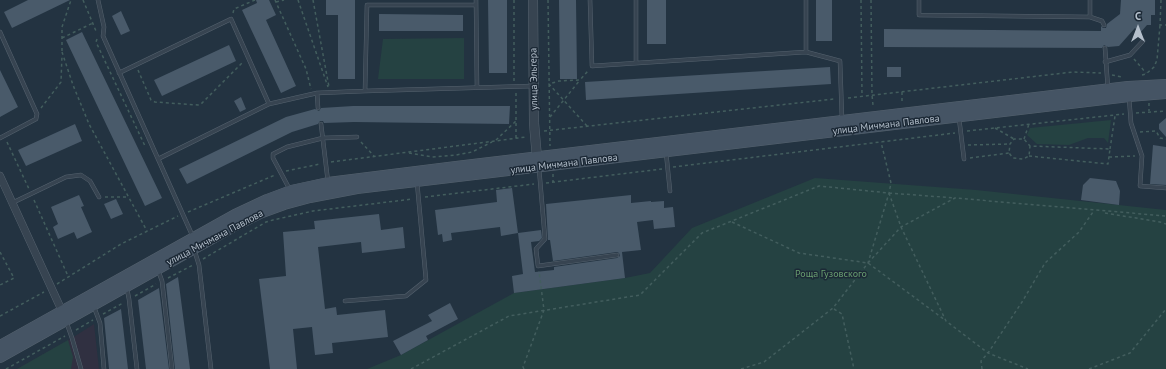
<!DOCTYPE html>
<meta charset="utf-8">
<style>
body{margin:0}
#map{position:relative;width:1166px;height:369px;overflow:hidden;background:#233341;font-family:"PT Sans",sans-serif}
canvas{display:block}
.north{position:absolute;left:1118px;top:8px;width:40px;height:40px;-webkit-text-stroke:3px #1c2936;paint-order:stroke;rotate:0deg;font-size:11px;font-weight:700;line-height:16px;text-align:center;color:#b4bfcb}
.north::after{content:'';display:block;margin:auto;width:14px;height:18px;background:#b4bfcb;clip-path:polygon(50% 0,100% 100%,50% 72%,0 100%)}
</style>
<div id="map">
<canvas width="1166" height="369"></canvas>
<div class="north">С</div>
</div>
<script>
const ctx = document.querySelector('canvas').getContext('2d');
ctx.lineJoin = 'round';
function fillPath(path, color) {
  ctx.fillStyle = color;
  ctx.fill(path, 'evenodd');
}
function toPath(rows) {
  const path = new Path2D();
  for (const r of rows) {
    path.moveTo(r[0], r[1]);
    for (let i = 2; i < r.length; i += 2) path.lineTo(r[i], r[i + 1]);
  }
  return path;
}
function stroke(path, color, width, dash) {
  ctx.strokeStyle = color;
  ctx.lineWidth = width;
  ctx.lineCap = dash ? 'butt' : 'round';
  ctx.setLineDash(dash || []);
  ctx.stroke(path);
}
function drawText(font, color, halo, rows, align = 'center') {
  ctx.font = font + ' "PT Sans",sans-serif';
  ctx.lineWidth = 3;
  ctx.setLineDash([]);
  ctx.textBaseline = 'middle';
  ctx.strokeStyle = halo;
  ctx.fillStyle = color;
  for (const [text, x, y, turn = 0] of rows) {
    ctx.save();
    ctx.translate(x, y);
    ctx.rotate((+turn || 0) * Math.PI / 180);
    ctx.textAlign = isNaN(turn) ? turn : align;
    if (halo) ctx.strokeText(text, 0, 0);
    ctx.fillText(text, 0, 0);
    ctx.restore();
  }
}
const medical = toPath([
 [94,324,99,369,17,369,72,338]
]);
const green = toPath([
 [464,38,464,79,378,79,383,39],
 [1111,120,1108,143,1104,138,1088,138,1069,145,1037,144,1027,135,1030,128],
 [815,178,976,190,1166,210,1166,369,367,369,401,355,514,293,625,278,650,273,692,228],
 [68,340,73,357,71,369,17,369]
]);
const building = toPath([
 [28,0,70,0,12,28,4,12],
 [256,0,269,0,276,15,266,20,296,86,281,93,242,10,257,3],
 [326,0,355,0,355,79,338,79,338,15,326,15],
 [488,0,507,0,507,73,489,73],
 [559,0,576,0,577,79,560,79],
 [647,0,666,0,666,44,647,44],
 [816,0,832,0,832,41,816,41],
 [1121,0,1155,0,1155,15,1151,15,1151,25,1147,25,1140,33,1135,28,1119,46,1108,47,1104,45,1102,48,884,47,884,29,1101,31,1101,26,1103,28,1106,28,1107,24,1120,14],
 [121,11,130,31,121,35,112,16],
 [379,14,463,15,463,31,379,31],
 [82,32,162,198,145,206,66,40],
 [229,45,236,61,162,96,154,80],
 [830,67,831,84,586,100,585,82],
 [887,67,901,67,901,77,887,77],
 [0,70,18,107,0,117],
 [241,97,246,109,240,112,234,101],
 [353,106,510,106,509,124,354,122,324,123,323,121,320,121,318,124,292,132,187,184,179,169,286,117,315,109,319,111,321,108],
 [1166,118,1166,137,1159,129,1159,124],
 [75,124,82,141,26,166,18,150],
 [1153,145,1166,147,1166,185,1150,184],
 [1090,178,1116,181,1120,191,1119,205,1081,200,1083,185],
 [512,188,518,233,501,236,500,227,451,233,452,240,443,242,442,234,438,235,435,210,497,202,496,190],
 [79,195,84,206,81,207,92,232,77,239,74,232,58,239,53,227,58,224,51,207],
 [631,195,631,203,651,201,651,202,664,201,664,208,673,207,675,227,654,229,653,220,637,222,641,250,622,252,625,278,514,293,512,276,523,274,518,233,541,230,542,238,539,241,531,242,535,272,554,270,554,267,617,258,620,256,619,253,617,252,553,261,550,240,548,240,546,204],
 [116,199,123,214,111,219,104,204],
 [379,214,381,230,403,227,405,248,362,253,361,242,318,247,325,309,336,307,337,315,385,310,388,337,332,343,333,353,315,355,312,327,293,329,297,369,270,369,259,279,286,276,283,232,315,229,314,221],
 [178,277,190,369,175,369,166,284],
 [159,288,169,369,146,369,138,300],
 [450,303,458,319,426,336,428,340,401,355,393,341,432,321,428,315],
 [121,309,128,369,109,369,104,318]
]);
const path = toPath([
 [83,0,96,31],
 [275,0,306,69,311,89],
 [298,0,328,87],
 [313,0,329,87],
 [514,0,514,81],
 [548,0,550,146],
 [861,0,862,96],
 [871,0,872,95,873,105],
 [1161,0,1160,25,1166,25],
 [276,2,284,0],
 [233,13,234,9,255,0],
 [62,38,93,23],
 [97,39,96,42,145,146],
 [62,51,62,27,71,0],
 [62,52,73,85,89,124,147,231],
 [1134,59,1146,73],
 [138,70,151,100,155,102,198,105,201,104,243,62],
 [1112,75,1122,77],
 [1142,75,1146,74,1154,67,1157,60,1160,25],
 [902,92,902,104],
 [848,98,1073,72,1101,73],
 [1149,103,1149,111],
 [41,108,61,82,62,55],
 [1136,113,1166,111],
 [550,117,580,80],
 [587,126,549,84,559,81,580,80,588,71],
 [995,128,1014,139],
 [544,131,834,99],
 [967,131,1124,114],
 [1140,132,1156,131,1160,138,1166,139],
 [516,138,516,92],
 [1024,139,1029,124],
 [496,140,516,121],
 [7,142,29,189],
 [361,142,374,156],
 [968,145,1010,144],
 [1110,149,1115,116],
 [409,153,432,157,456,155,472,152,492,142],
 [1029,156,1108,164,1110,149,1030,146,1024,139,1014,139,1010,144,1009,153,1013,158,1023,159,1029,156,1030,146],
 [1109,157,1135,156],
 [970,158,1009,153],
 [331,162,526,137],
 [673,167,955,133],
 [286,171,320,164],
 [553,174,553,182],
 [546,183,662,169],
 [889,193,955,198],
 [105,197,128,197],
 [425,197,534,184],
 [34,200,68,276],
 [188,212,275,175],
 [1105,213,1160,222,1166,224],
 [732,222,799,253,868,263,945,320],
 [0,252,14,278,0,285],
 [203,259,266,222,273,220,313,211,413,199],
 [868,263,901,227,955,198,1166,216],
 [168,278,193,265],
 [57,284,121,244,178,216],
 [135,296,156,284],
 [834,309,842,314,854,369],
 [103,314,123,303],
 [0,316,44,292],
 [76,330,93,320],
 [6,369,65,336],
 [411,369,509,316,640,295,702,233,819,186,889,193,901,227,946,321,988,353,1028,369],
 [524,369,523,367,544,310,539,271],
 [741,369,764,362,833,308,868,263,889,193,891,183,881,142],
 [982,369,981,361,988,353,1022,302,1045,263,1079,232,1093,212],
 [1089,369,1130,353,1166,309]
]);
const service = toPath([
 [98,0,104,27,103,36,193,237],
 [476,0,477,87],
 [590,0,592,66,806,52,840,61,842,119],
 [636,0,636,62],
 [806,0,806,52],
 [919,0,919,15,1090,17],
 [1090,0,1090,17,1102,21,1104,25],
 [0,32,37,114,36,119,0,138],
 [1105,48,1108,89],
 [1105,62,1130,55,1143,41],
 [119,73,231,19,269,104],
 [365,91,367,5,476,5],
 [317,93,318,108],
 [1129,97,1131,123,1142,156,1140,186,1166,188],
 [959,118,964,159],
 [321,124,328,182],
 [666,152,670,191],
 [158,159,269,104,317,93,365,91,533,86],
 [539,168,545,239,536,249,538,266,617,255],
 [290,190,273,158,273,154,287,147,323,138,357,137],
 [12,203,66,177,81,175,90,181,99,197],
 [194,249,199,265,211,369],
 [158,270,162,281,172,369],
 [127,289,129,299,137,369],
 [345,301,406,296,426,280,417,182],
 [94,307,100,323,104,369],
 [66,321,72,338,81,369]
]);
const minor = toPath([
 [0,176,62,311]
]);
const tertiary = toPath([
 [533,0,534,123,537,158]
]);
const secondary = toPath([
 [0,346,235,215,267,200,291,191,328,183,456,167,1128,87,1166,85],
 [0,357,232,227,262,212,284,204,310,197,357,188,416,181,1129,96,1166,93]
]);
const streetNames = [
 ["улица Эльгера",534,79,-91],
 ["улица Мичмана Павлова",886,125,-7],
 ["улица Мичмана Павлова",564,164,-7],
 ["улица Мичмана Павлова",215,238,-28]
];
const parkNames = [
 ["Роща Гузовского",831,274]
];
fillPath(medical, '#303041');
fillPath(green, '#254242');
fillPath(building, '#495a6a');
stroke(service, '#55626e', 4.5);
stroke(minor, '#55626e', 8);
stroke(tertiary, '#55626e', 10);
stroke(secondary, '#55626e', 12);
stroke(path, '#435e5e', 1.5, [3, 3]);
stroke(service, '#374451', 3.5);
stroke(minor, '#374451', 7);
stroke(tertiary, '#374451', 9);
stroke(secondary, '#455464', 11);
drawText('10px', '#b4bfcb', '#1c2936', streetNames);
drawText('10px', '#699e70', '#1c2936', parkNames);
</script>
